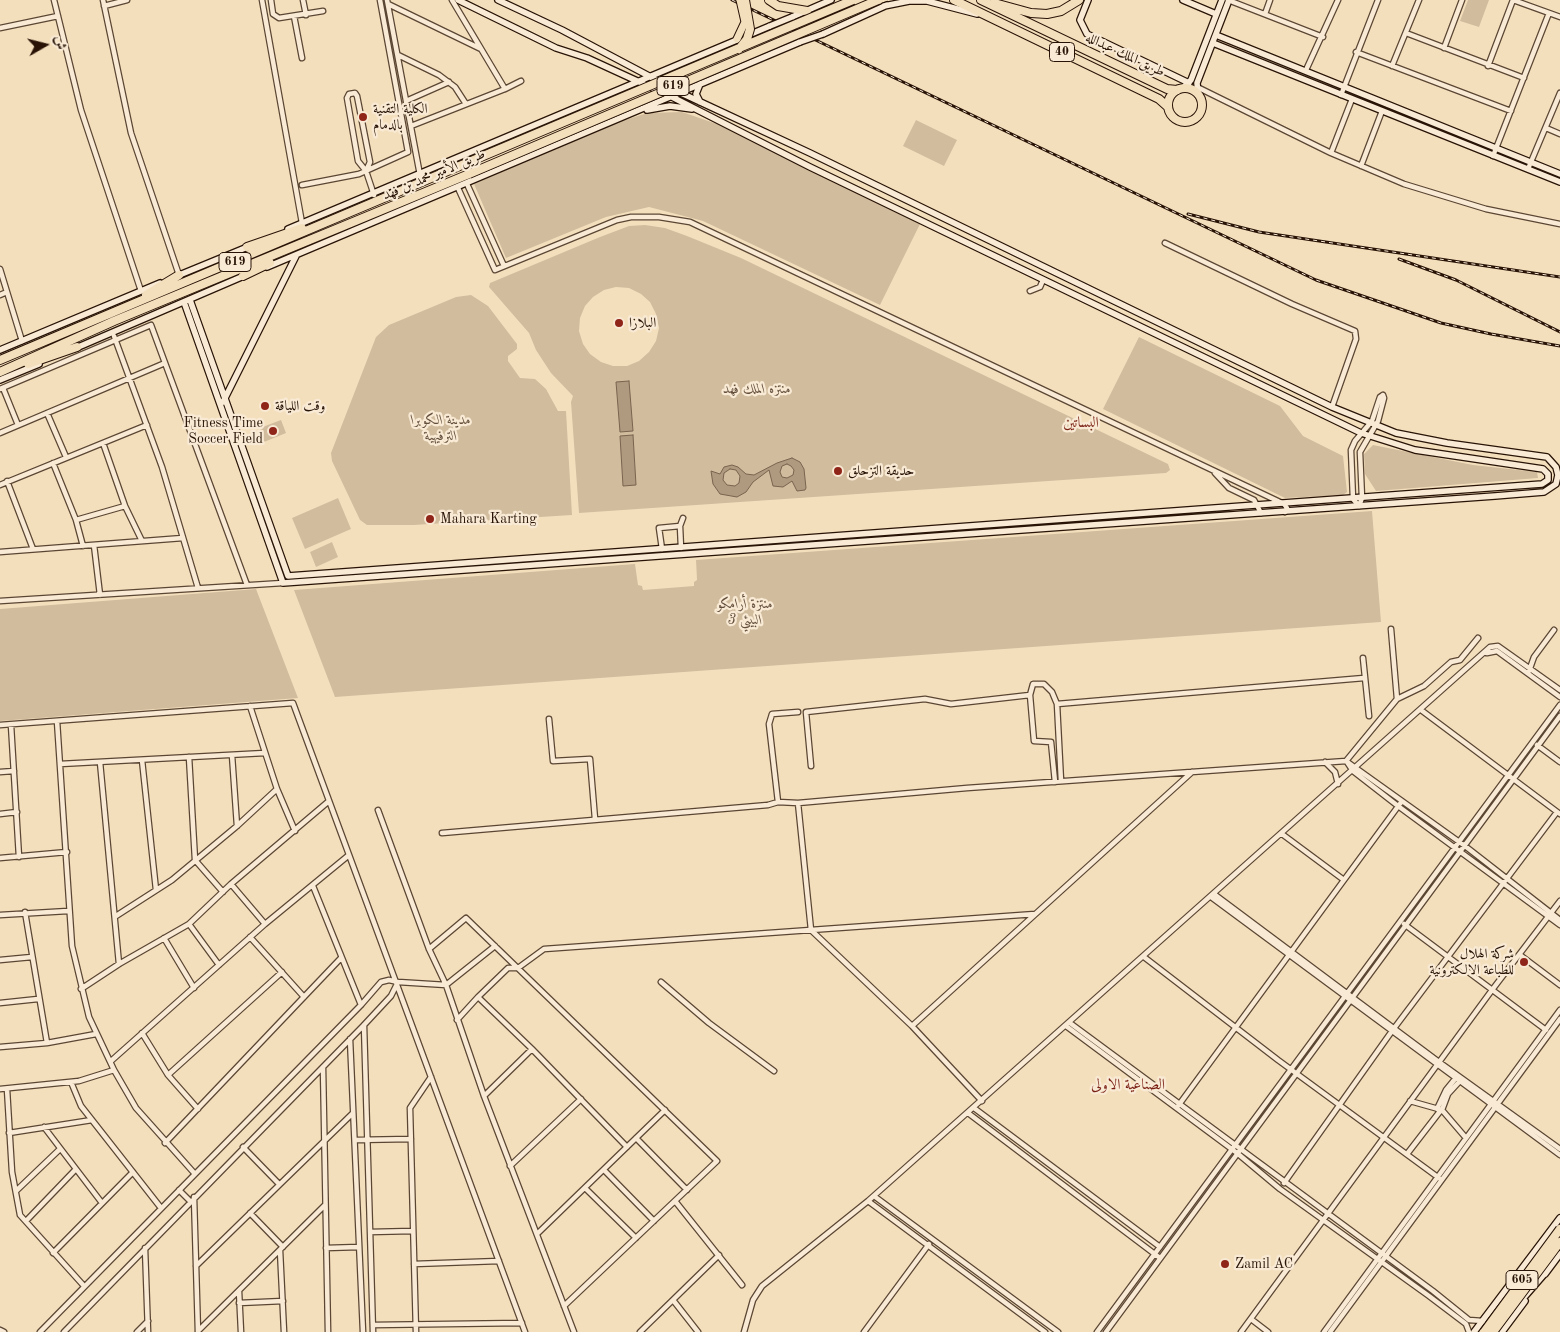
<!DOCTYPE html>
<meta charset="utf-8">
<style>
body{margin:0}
#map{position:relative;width:1560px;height:1332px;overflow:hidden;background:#f4dfbd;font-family:"Old Standard TT",Amiri,serif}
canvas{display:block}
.north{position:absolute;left:20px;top:20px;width:50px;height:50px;-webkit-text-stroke:4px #f8ead4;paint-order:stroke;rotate:82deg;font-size:14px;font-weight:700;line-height:20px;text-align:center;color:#281306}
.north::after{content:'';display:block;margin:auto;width:18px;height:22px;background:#281306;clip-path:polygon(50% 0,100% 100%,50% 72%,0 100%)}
</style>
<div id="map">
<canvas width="1560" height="1332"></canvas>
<div class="north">ش</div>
</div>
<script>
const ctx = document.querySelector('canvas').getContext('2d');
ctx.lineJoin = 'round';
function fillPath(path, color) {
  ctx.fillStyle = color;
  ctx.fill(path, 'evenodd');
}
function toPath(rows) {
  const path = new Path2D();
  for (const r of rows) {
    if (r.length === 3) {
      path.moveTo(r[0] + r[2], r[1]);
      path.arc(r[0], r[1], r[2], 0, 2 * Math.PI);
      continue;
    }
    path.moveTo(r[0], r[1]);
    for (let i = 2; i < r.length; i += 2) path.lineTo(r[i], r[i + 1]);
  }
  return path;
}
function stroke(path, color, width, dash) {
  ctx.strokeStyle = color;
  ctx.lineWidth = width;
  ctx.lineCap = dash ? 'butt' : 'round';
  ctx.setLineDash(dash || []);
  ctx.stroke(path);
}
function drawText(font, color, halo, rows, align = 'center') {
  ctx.font = font + ' "Old Standard TT",Amiri,serif';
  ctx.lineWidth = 4.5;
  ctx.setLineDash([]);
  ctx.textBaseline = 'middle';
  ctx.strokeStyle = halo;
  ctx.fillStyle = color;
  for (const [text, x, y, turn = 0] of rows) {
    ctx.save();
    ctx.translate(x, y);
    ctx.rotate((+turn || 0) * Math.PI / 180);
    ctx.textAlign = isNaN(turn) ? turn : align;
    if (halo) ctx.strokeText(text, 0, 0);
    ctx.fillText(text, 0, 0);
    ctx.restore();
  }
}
const green = toPath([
 [1468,0,1489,0,1479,27,1460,21],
 [682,112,717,124,920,224,880,305,703,221,649,207,606,217,506,258,474,184,619,122,647,113],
 [916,120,957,140,944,166,903,146],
 [645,225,665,228,687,236,741,258,1168,464,1170,470,1166,473,579,513,571,402,573,396,551,373,536,350,529,333,489,287,490,283,600,237,629,226],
 [616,287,629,288,641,294,650,302,656,314,659,328,656,341,649,352,639,361,627,366,613,366,601,362,590,354,583,344,579,331,580,318,585,306,593,297,604,290],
 [471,295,488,306,517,344,517,349,508,356,508,361,520,378,535,379,546,389,558,411,566,411,572,515,414,525,367,525,360,520,332,461,331,453,376,337,389,325,456,297],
 [1139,337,1280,406,1303,436,1343,456,1347,492,1343,495,1285,498,1103,409],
 [281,420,286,433,264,442,260,428],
 [1373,445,1473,465,1537,472,1538,478,1376,491,1365,474,1364,454],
 [338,498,351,529,305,549,292,518],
 [1372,511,1381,622,335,697,294,590,635,564,638,585,642,586,643,590,694,586,694,582,697,580,696,560],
 [332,542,338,557,316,567,310,552],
 [256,589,298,698,0,721,0,609]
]);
const water = toPath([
 [629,381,633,431,620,432,616,382,629,381],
 [633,435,636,485,623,486,620,436,633,435],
 [792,458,800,462,804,469,806,488,805,490,797,491,792,481,783,487,773,486,769,470,753,482,746,492,737,497,720,494,713,484,711,471,720,474,724,467,732,465,738,467,746,474,754,475,777,463,792,458],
 [787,464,791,466,794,470,793,475,787,478,782,477,780,472,782,466,787,464],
 [730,469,736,470,740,476,739,483,735,486,727,485,723,480,724,473,730,469]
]);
const street = toPath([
 [54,0,81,110,141,291],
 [103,0,131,133,179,275],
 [262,0,302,223],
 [271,0,273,14,279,18,323,11],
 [303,0,306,15],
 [387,0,420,175],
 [1228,0,1323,37],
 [1513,0,1560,17],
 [388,4,481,49],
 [104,6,127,0],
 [1265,14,1270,0],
 [294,16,302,58],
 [0,28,58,16],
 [1406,33,1524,78],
 [1444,48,1462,0],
 [1356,52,1511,111],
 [398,55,439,75,455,87,466,104],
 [1392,66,1419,0],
 [1488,66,1513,0],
 [1306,70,1338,0],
 [1197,87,1331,153,1404,184,1486,209,1560,224],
 [505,89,521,81],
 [1341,95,1378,0],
 [406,101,449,82],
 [411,126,505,89,452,0],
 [1546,128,1560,134],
 [1331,153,1352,99],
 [1493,156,1549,13],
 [1361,166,1382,111],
 [1528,169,1560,93],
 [366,171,358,161,347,98,349,94,355,93,357,96,370,162,366,171,374,195],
 [467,184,504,266],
 [302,185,359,174,408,152,380,0],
 [458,188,495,270,617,220,631,217,659,217,690,222,1284,504,1287,508,1285,512],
 [1165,243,1292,304,1355,331,1356,339,1332,407],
 [0,269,22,341],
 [1030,291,1040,287,1043,280],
 [0,295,7,292],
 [114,336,162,467,198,588],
 [3,388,18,425],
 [0,389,151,325,247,585],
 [1383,395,1384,398,1378,421,1360,452,1362,498,1359,506,1353,499,1351,450,1355,441,1372,421,1380,397,1383,395],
 [47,413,66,457],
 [0,433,165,363],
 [103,443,125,506,142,541],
 [53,463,76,520,83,546],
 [1215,473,1229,488,1254,500,1261,513],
 [7,481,33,549],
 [0,485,147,425],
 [76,520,125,506],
 [94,545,100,595],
 [681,548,680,526,683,518],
 [662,549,659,528,680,526],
 [0,552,183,538],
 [0,601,283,583],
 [1487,653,1497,651,1560,697],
 [1363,658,1369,716],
 [1529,671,1534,657,1554,630],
 [1397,699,1424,686,1451,662,1460,660,1478,638],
 [1057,704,1364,678],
 [250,706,277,789,295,831],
 [1421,710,1560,814],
 [549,719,553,761,590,759,595,819],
 [57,721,72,946,89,1017,114,1070,136,1108,195,1174],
 [0,725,293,703,525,1332],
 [11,725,19,857],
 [1537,745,1560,762],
 [232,755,237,826],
 [189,757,195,860,223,892],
 [142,760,156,890],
 [1346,761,1397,699,1391,629],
 [100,762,119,964],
 [1325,762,1335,772,1338,784],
 [1347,762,1353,771,1398,806,1560,925],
 [60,764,265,753],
 [811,766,806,712,925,699,951,704,1030,695],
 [0,772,14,771],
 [1055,782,1051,742,1034,741,1030,695,1033,684,1044,684,1052,692,1057,704,1061,781],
 [778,802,769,724,772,714,798,712],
 [798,803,811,930,912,1026,982,1101],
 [378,810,429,949,446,985,484,1096,574,1332],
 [0,814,17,812],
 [442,833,768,805,778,802,798,803,967,788,1346,761,1465,846,1560,920],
 [1282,834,1344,880],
 [0,858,67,852],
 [231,884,265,924],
 [313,886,361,1005],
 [1214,894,1439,1062,1560,1149],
 [1211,897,1560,1155],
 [25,912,47,1043],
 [0,915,68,911],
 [116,916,172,880,237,826,277,789],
 [189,924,219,965],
 [1404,924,1546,1030],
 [250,937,304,997],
 [164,938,194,988],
 [429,949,466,918,717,1161,564,1306],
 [1520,955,1560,985],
 [1144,957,1278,1060,1439,1178],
 [0,960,32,957],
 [661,982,709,1023,774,1071],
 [81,989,119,964,189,924,231,884,329,801],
 [478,997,508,968,518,968,544,949,1035,914],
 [0,1003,38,999],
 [457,1020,478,997,532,1049,627,1147],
 [1070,1023,1433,1291,1469,1320,1483,1321],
 [364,1025,373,1332],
 [912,1026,1192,772],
 [1066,1026,1237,1153,1280,1189,1429,1296,1466,1324,1469,1332],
 [142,1033,168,1075,198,1109],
 [350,1039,363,1332],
 [0,1047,47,1043,96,1034],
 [111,1061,265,924,349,855],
 [323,1067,328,1332],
 [168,1075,282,972],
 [71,1082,81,1106,161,1208],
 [0,1089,79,1081,114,1070],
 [7,1089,12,1172,20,1215,84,1286],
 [484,1096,532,1049],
 [1410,1101,1442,1110,1466,1138],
 [1178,1106,1402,801],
 [974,1108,1160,1247],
 [1437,1109,1446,1090,1455,1079],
 [1442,1110,1448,1094,1459,1082],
 [968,1113,1160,1258],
 [44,1127,102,1203],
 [9,1133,92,1120],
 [636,1138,687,1190],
 [355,1140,411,1139],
 [165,1143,341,958],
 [243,1147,279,1184],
 [1407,1154,1441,1110],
 [510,1166,581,1099],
 [604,1170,654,1221],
 [1284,1183,1392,1031,1557,812],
 [585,1188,636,1238],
 [179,1190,190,1201],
 [16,1191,60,1149],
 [874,1196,1058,1332],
 [194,1197,198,1332],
 [675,1201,742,1285],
 [868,1201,1045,1332],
 [250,1213,283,1247],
 [26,1221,76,1169],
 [370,1232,413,1231],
 [537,1234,665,1110],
 [145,1248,148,1332],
 [326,1248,359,1247],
 [280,1250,284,1332],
 [53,1253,133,1172],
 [414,1264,499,1261],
 [196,1266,353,1113],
 [239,1291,241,1332],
 [673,1300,698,1332],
 [239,1303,283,1301],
 [1251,1319,1268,1332],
 [373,1325,522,1323],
 [0,1330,4,1332],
 [198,1331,325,1205],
 [40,1332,361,1005,381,982,389,980,398,982,446,985,495,946],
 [64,1332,364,1025,391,996,398,982],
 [137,1332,148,1321],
 [416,1332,410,1108,431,1077],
 [640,1332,719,1255],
 [744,1332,753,1300,762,1286,868,1201,1490,647,1498,646,1560,690],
 [864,1332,929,1244],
 [1097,1332,1560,705],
 [1106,1332,1560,716],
 [1241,1332,1492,990,1560,901],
 [1324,1332,1560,1010],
 [1330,1332,1560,1019]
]);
const secondary = toPath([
 [1088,0,1080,20,1087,34,1189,83],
 [1183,0,1216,14],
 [884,6,909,1,927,1,977,14],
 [792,17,831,0],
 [823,34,887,5],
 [1216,35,1560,174],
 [1213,43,1560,182],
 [700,84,696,94,700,102],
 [1183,88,1191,80,1222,0],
 [1198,95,1197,83,1229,0],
 [647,110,670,106,692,109],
 [288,229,770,26],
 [267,267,800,42],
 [177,276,250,246],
 [190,300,288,576,1542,484,1548,480,1548,474,1543,469,1415,450,1361,433,810,167,672,97,587,58,556,48,458,0],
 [184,302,283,583,1495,496,1544,492,1556,484,1558,475,1556,467,1547,457,1447,443,1396,433,1332,407,810,153,681,93,562,30,498,0],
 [76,348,246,275],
 [0,350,160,283],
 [0,380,39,364],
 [223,402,296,256],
 [1545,1274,1560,1254],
 [1514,1304,1520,1302,1547,1271],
 [1474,1332,1560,1218],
 [1502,1332,1525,1301]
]);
const highway = toPath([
 [769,0,778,6,807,11],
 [954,0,1159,99,1168,107],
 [981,0,1167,89,1177,90],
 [994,3,1031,13,1047,14,1061,11,1079,0],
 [1185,105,17],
 [247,247,302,228],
 [243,276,270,263],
 [146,295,179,275],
 [0,360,469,162],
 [28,364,77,347],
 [0,372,114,321,469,174]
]);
const rail = toPath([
 [732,0,1316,280,1441,323,1491,334,1560,346],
 [1188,214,1259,232,1560,277],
 [1399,259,1456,280,1560,332]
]);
const secondaryBridge = toPath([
 [770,26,792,17],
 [800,42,823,34]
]);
const primaryBridge = toPath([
 [737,39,745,22,740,0]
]);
const highwayBridge = toPath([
 [739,49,747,39,750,29,745,0],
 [469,162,853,0],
 [469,174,878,0],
 [1484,1332,1560,1229],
 [1493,1332,1560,1242]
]);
const markers = [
 [363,117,5,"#8f2418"],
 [619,323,5,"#8f2418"],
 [265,406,5,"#8f2418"],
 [273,431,5,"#8f2418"],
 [838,471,5,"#8f2418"],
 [430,519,5,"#8f2418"],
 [1524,962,5,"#8f2418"],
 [1225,1264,5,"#8f2418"]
];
const shields = [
 [1062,52,25],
 [673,86,32],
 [235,262,32],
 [1522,1280,32]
];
const shieldNames = [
 ["40",1062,52],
 ["619",673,86],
 ["619",235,262],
 ["605",1522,1280]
];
const streetNames = [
 ["طريق الملك عبدالله",1125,55,25],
 ["طريق الأمير محمد بن فهد",434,175,-23]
];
const poiNames = [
 ["الكلية التقنية",373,109],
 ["بالدمام",373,125],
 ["البلازا",629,323],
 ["وقت اللياقة",275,406],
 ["Fitness Time",263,423,"right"],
 ["Soccer Field",263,439,"right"],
 ["حديقة التزحلق",848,471],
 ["Mahara Karting",440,519],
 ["شركة الهلال",1514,954,"right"],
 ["للطباعة الالكترونية",1514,970,"right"],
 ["Zamil AC",1235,1264]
];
const parkNames = [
 ["منتزه الملك فهد",757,389],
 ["مدينة الكوبرا",441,420],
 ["الترفيهية",441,436],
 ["منتزة أرامكو",745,604],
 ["البيئي 3",745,620]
];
const neighbourhoodNames = [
 ["البساتين",1081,423],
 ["الصناعية الاولى",1128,1085]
];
fillPath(green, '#d1bc9e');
fillPath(water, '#af9a7f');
stroke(water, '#79644f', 1);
stroke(street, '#5b4634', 7);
stroke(secondary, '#281306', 8);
stroke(highway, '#281306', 10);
stroke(street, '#f8ead4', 4.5);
stroke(secondary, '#f8ead4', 5.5);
stroke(highway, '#f4dfbd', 8);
stroke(rail, '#281306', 3);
stroke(rail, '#f8ead4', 1, [4]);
stroke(secondaryBridge, '#281306', 8, []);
stroke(primaryBridge, '#281306', 9, []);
stroke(highwayBridge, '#281306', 10, []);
stroke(secondaryBridge, '#f8ead4', 5.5);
stroke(primaryBridge, '#f4dfbd', 7);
stroke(highwayBridge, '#f4dfbd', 8);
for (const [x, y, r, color] of markers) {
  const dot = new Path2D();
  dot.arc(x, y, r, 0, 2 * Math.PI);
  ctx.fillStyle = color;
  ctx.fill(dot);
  stroke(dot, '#f8ead4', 2);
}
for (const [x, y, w] of shields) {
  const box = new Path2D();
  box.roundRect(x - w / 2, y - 9.5, w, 19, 4);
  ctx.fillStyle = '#f8ead4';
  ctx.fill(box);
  stroke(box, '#281306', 1);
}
drawText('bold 12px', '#281306', null, shieldNames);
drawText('14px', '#281306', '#f8ead4', streetNames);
drawText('14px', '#281306', '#f8ead4', poiNames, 'left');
drawText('italic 14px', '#634e3b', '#f8ead4', parkNames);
drawText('15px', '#7a1f14', '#f8ead4', neighbourhoodNames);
</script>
